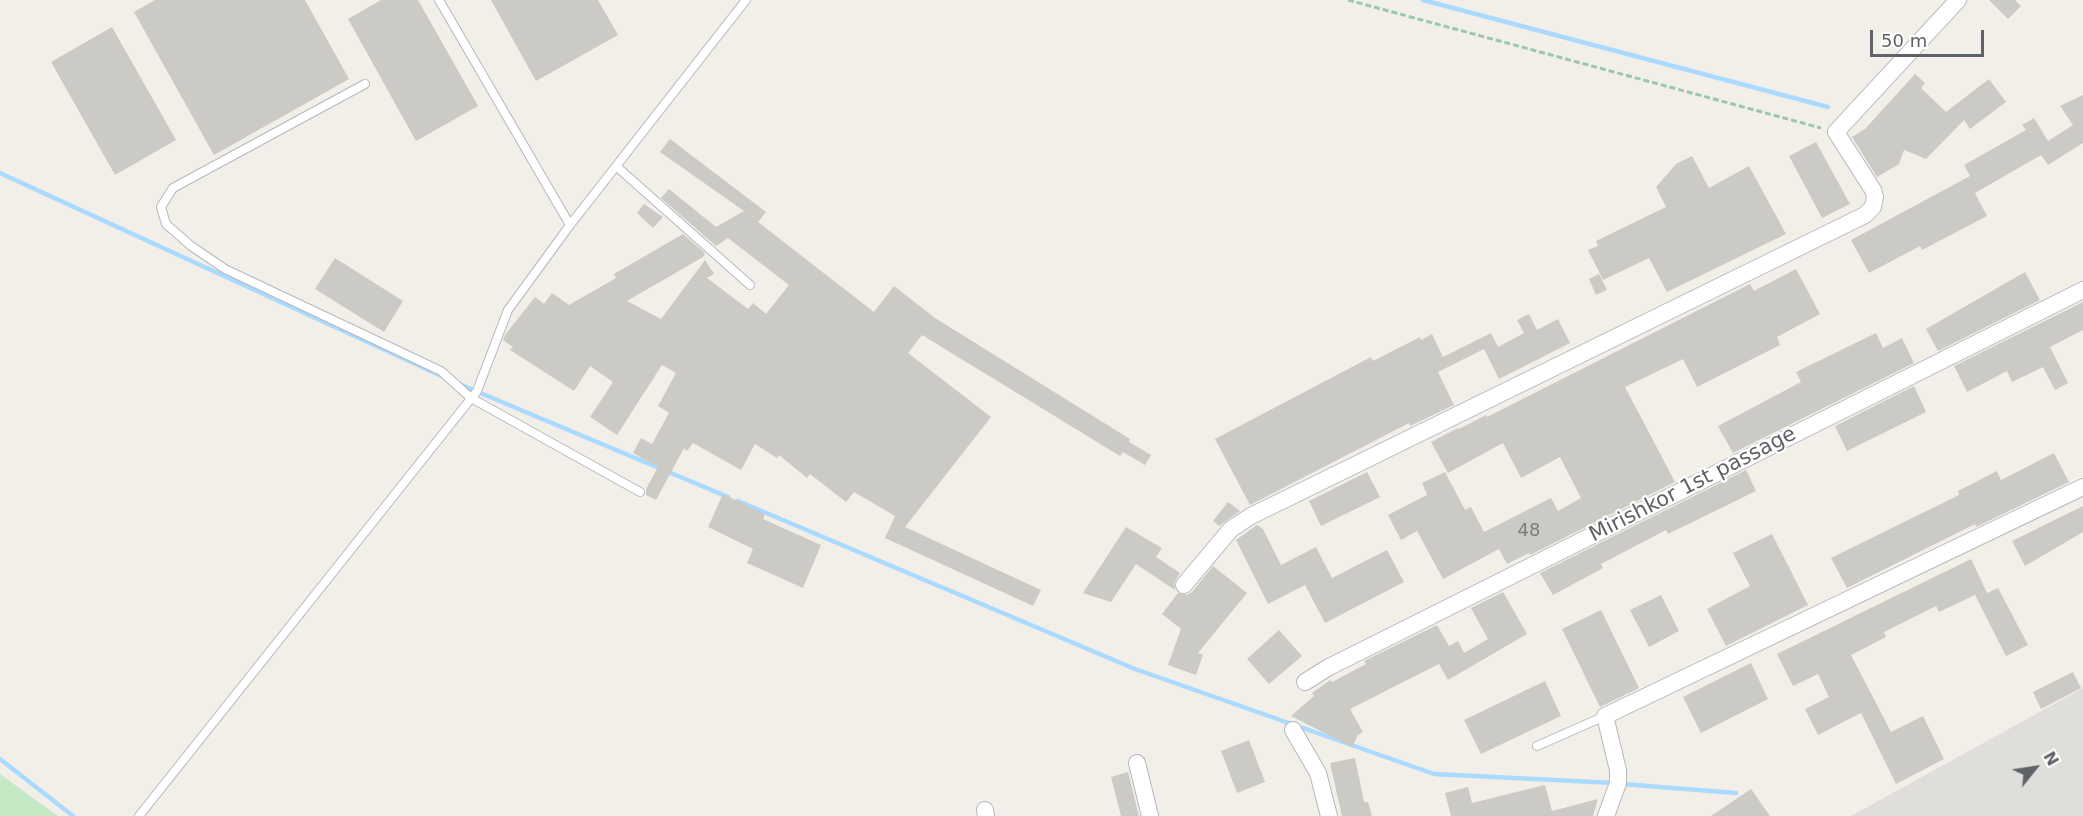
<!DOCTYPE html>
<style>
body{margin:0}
#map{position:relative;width:2083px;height:816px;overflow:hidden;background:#f1efe8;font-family:"DejaVu Sans",sans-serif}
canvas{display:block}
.north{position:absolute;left:2005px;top:738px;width:60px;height:60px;-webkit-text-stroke:4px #fff;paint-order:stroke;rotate:60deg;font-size:16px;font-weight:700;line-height:24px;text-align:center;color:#5f6368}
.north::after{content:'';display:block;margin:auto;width:21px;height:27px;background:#5f6368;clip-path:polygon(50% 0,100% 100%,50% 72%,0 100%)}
.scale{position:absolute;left:1870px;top:30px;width:114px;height:27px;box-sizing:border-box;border:3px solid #5f6368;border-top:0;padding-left:8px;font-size:18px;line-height:21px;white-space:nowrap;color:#5f6368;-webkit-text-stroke:4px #fff;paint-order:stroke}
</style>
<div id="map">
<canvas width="2083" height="816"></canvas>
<div class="north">N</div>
<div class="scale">50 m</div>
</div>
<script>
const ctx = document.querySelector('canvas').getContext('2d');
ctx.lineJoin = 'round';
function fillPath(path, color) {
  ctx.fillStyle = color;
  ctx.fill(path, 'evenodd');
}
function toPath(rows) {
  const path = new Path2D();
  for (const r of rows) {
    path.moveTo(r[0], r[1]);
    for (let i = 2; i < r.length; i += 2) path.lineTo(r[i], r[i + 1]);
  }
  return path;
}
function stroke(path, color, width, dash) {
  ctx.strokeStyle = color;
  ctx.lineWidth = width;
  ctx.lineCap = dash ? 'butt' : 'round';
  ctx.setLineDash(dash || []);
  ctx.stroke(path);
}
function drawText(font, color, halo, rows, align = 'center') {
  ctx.font = font + ' "DejaVu Sans",sans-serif';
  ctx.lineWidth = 4.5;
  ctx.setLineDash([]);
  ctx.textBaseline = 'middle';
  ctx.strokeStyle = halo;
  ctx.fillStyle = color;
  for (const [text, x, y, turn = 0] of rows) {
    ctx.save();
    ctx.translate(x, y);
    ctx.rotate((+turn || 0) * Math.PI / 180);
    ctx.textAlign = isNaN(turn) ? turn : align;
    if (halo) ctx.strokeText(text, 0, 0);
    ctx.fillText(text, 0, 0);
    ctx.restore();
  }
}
const industrial = toPath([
 [2083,688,2083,816,1851,816]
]);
const green = toPath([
 [0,774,58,816,0,816]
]);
const stream = toPath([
 [1423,0,1828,107],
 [0,173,446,378],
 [459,384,728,497],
 [738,501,1135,669,1434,774,1614,783],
 [0,759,73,816],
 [1622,784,1736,793]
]);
const building = toPath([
 [155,0,305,0,349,79,214,155,134,12],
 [381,0,418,0,478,106,416,141,348,19],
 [491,0,598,0,618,35,536,81],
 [1989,0,2015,0,2021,6,2008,19],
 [112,27,176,140,115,175,51,62],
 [1915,74,1925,83,1921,88,1946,112,1989,79,2006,102,1970,129,1964,120,1926,159,1904,150,1899,164,1877,177,1852,137,1865,129],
 [2083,95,2083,143,2048,165,2041,155,1975,193,1987,216,1922,250,1920,246,1869,273,1851,240,1970,176,1964,165,2026,130,2022,125,2034,118,2048,141,2073,125,2060,106],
 [670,139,766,212,758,222,874,312,894,286,935,318,1130,439,1129,442,1151,455,1145,465,1123,452,1120,456,922,335,908,353,991,417,905,527,1041,590,1033,606,885,538,895,516,854,492,846,502,810,474,807,478,779,455,777,458,755,444,741,470,693,443,687,451,684,448,656,500,646,495,646,489,658,467,633,453,641,438,652,444,669,413,658,406,676,373,662,365,617,435,590,417,613,382,590,366,574,391,510,350,513,347,503,340,505,335,535,297,544,304,552,293,569,305,616,278,614,274,683,234,705,253,703,257,627,301,661,319,705,260,714,274,707,278,748,309,753,303,766,314,789,285,728,238,716,246,661,198,669,189,716,227,744,211,660,152],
 [1816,142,1850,204,1822,218,1789,156],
 [1692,156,1709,188,1749,166,1786,234,1667,292,1649,258,1603,280,1588,250,1598,246,1596,241,1666,207,1656,187,1676,164],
 [644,204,663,217,653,228,637,213],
 [335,258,403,301,384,332,315,289],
 [1796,269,1820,314,1777,337,1780,345,1697,387,1683,359,1625,387,1675,482,1530,555,1529,553,1507,564,1499,549,1443,579,1417,531,1401,540,1388,515,1427,495,1422,483,1445,472,1465,510,1471,507,1484,532,1551,498,1558,511,1581,498,1560,457,1521,478,1503,443,1448,473,1431,442,1458,428,1459,429,1486,415,1487,417,1750,284,1754,291],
 [2025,272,2040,300,1938,351,1926,329],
 [1599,274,1607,290,1596,295,1589,279],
 [2083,302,2083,330,2050,347,2068,383,2055,390,2043,367,2012,382,2007,371,1967,392,1954,366],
 [1529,314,1537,330,1558,319,1570,343,1499,379,1484,349,1438,372,1454,405,1410,426,1409,423,1250,505,1215,439,1371,357,1373,361,1420,337,1421,340,1432,334,1443,357,1491,333,1498,347,1524,333,1517,320],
 [1876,333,1883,348,1902,338,1914,363,1733,453,1718,426,1801,382,1796,372],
 [1914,386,1926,412,1847,451,1835,426],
 [2054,453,2069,482,1976,527,1975,524,1847,588,1831,558,1959,495,1958,491,1997,471,2001,480],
 [1746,470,1756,491,1668,534,1666,530,1601,564,1603,568,1553,595,1540,573],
 [1367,472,1380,497,1321,526,1309,501],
 [723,494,765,514,763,519,821,545,803,588,747,563,753,549,708,527],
 [1228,502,1240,511,1219,526,1213,521],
 [2083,506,2083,532,2025,566,2012,541],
 [1257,525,1263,529,1281,565,1316,547,1332,578,1387,550,1404,582,1325,623,1305,585,1268,604,1236,540],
 [1126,527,1162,548,1156,557,1180,573,1174,583,1175,590,1136,564,1111,602,1083,593],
 [1772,534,1808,605,1726,646,1707,609,1750,586,1733,553],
 [1971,559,1987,593,1998,588,2028,645,2006,656,1975,595,1939,612,1936,606,1884,632,1886,637,1851,655,1891,732,1923,716,1944,759,1896,784,1861,713,1818,735,1805,709,1829,697,1818,674,1793,686,1777,654],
 [1213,566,1247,593,1198,653,1203,655,1196,675,1168,665,1181,629,1162,614,1178,593,1187,595,1192,592],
 [1503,592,1527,634,1448,680,1439,664,1350,709,1363,732,1358,735,1352,747,1291,716,1314,696,1312,693,1330,680,1332,682,1366,664,1364,661,1437,625,1449,646,1458,641,1464,653,1488,639,1471,608],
 [1661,595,1679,631,1649,647,1630,610],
 [1601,610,1639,688,1600,707,1562,629],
 [1279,630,1302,656,1269,684,1247,659],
 [1751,663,1768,699,1701,733,1683,697],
 [2073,672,2081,688,2041,709,2033,692],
 [1545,681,1561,716,1481,754,1464,720],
 [1249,740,1265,782,1237,793,1221,751],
 [1355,758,1364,802,1368,802,1372,816,1342,816,1330,763],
 [1128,772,1139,816,1121,816,1111,777],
 [1545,785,1552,811,1598,799,1593,816,1451,816,1445,793,1468,787,1472,803],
 [1751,789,1770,816,1711,816]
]);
const path = toPath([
 [1348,0,1821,128]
]);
const service = toPath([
 [439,0,570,225],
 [365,84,173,188,161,207,166,224,191,246,225,269,441,371,471,398,640,492],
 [616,166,750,285],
 [1537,746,1605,716],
 [139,816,477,391,508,310,570,225,746,0]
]);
const minor = toPath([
 [1184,585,1231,529,1251,516,1865,215,1873,207,1875,197,1873,190,1836,132,1958,0],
 [1305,682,1329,667,2083,290],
 [1293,730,1318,773,1329,816],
 [1137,763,1150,816],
 [985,810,986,816],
 [1606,816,1618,783,1618,770,1605,716,2083,487]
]);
const numberNames = [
 ["48",1529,531]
];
const streetNames = [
 ["Mirishkor 1st passage",1693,485,-27]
];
fillPath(industrial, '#e0deda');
fillPath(green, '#c5e8c5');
stroke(stream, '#aadaff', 4.5);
fillPath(building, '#cccac5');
stroke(service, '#b5b8bc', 10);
stroke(minor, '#b5b8bc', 18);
stroke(path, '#9cc7a9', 3, [6, 3]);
stroke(service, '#fff', 8);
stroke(minor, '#fff', 16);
drawText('18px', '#7a7d7f', null, numberNames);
drawText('21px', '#5f6368', '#fff', streetNames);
</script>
